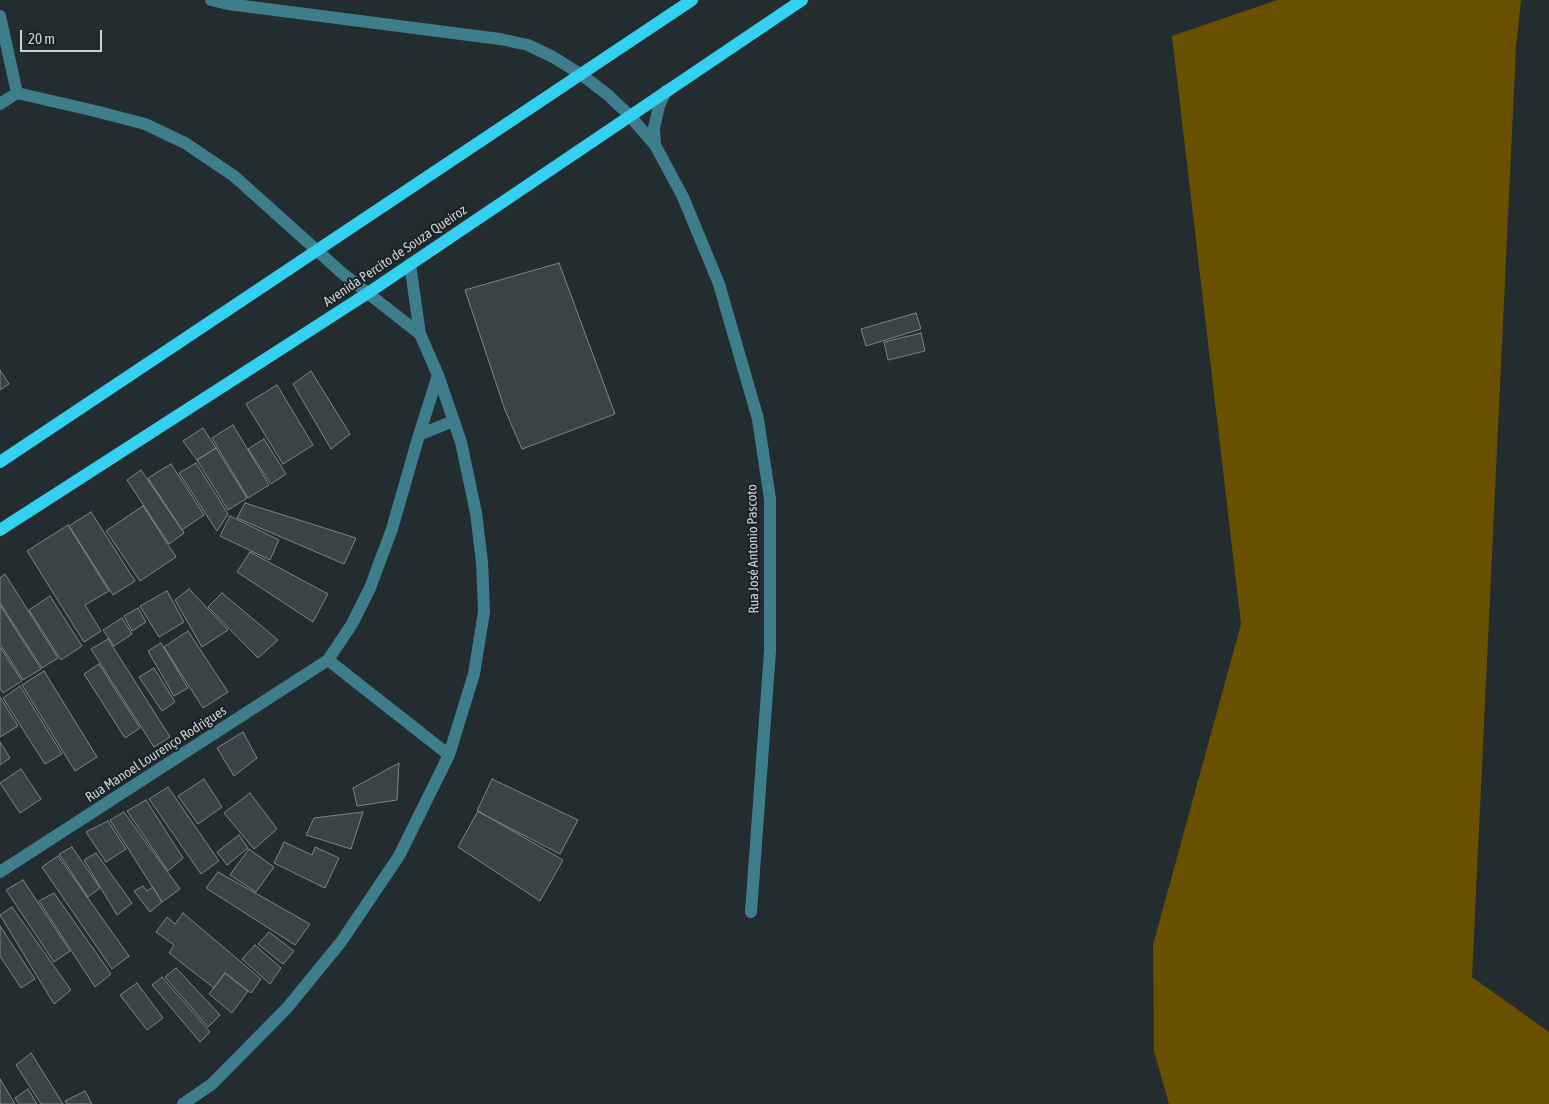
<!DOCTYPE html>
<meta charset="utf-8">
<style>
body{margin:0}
#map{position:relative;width:1549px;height:1104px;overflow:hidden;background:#232c2e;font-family:"Asap Condensed",sans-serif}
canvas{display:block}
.scale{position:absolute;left:20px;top:30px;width:82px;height:22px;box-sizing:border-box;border:2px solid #ccd2d4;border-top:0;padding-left:6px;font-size:15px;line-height:18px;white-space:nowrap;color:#ccd2d4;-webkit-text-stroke:4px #1a2225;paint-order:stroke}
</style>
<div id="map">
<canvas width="1549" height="1104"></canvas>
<div class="scale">20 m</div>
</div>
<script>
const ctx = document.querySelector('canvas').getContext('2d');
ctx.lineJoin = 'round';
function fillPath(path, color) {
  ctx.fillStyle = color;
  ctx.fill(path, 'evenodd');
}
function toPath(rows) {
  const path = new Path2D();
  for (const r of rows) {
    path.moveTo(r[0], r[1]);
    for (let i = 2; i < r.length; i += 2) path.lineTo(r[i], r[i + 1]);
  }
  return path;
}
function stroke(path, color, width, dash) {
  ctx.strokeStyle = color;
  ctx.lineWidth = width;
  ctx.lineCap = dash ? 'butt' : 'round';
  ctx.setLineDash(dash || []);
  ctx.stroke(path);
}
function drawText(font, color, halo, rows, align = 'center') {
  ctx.font = font + ' "Asap Condensed",sans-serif';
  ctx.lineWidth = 4;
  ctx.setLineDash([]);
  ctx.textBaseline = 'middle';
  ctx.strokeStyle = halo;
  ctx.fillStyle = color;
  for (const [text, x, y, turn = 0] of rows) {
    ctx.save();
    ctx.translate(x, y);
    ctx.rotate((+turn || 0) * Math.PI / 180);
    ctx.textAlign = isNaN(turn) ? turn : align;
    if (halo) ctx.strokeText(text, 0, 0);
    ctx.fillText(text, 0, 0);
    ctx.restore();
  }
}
const green = toPath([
 [1277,0,1521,0,1516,48,1472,977,1549,1032,1549,1104,1169,1104,1154,1051,1153,945,1241,624,1172,36]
]);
const building = toPath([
 [559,263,615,414,522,449,505,410,465,290,559,263],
 [916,313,921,329,866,346,861,329,916,313],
 [921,333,925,351,888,360,884,342,921,333],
 [0,370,9,384,0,390,0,370],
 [311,371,350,434,331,449,293,384,311,371],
 [277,385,313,445,283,464,246,404,277,385],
 [233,425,269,485,248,498,212,438,233,425],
 [203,428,216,448,197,460,183,441,203,428],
 [264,439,286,474,271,484,248,449,264,439],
 [216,448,247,498,228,510,197,460,216,448],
 [196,463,228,514,217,531,179,473,196,463],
 [171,464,204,515,182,530,148,478,171,464],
 [141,470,184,533,169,544,127,480,141,470],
 [245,503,356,538,344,564,237,518,245,503],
 [143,506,176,557,140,581,106,531,143,506],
 [91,512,135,581,113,595,69,526,91,512],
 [230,516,279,540,270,560,220,536,230,516],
 [68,525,109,591,85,605,101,631,84,642,27,551,68,525],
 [250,552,328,594,313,622,237,572,250,552],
 [5,574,58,658,42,668,0,603,0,578,5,574],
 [189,589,228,630,202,647,175,600,189,589],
 [167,591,184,622,159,637,140,606,167,591],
 [222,593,278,640,258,658,208,607,222,593],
 [50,596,82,646,61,660,29,610,50,596],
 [0,605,41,669,23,680,0,644,0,605],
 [138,608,146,622,132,631,124,616,138,608],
 [122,618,132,634,114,646,103,630,122,618],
 [188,631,228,692,203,708,164,647,188,631],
 [108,639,170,737,154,747,91,649,108,639],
 [161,643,188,688,174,696,148,651,161,643],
 [0,647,22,681,3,693,0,689,0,647],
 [99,664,140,728,125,738,84,674,99,664],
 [154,668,175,702,162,711,139,677,154,668],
 [44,671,97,757,75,771,22,685,44,671],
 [20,686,62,754,45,764,3,698,20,686],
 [0,697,18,726,0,737,0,697],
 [243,732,257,758,234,776,217,748,243,732],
 [0,742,10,758,0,765,0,742],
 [399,763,397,800,357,806,353,788,399,763],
 [21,769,41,799,20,813,0,783,21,769],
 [204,779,222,807,198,824,178,796,204,779],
 [492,779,578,820,560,854,477,811,492,779],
 [168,787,219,861,201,874,149,799,168,787],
 [250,793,277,829,254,849,224,813,250,793],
 [146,800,183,858,168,871,127,811,146,800],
 [478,811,563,860,540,901,458,847,478,811],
 [124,812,180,889,162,902,110,820,124,812],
 [363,812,351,849,306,835,314,818,363,812],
 [108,821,126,849,106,862,86,832,108,821],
 [239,835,248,848,227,865,217,852,239,835],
 [284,842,312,855,315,847,339,858,325,888,274,863,284,842],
 [72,847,100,888,88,897,59,854,72,847],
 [249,849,274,867,256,892,230,875,249,849],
 [96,853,132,903,117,915,84,860,96,853],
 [58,856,129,956,112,969,42,867,58,856],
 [218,872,310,924,295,945,206,888,218,872],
 [23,880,70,951,54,962,6,890,23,880],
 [143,886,147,891,153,887,162,902,150,912,134,891,143,886],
 [54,893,111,974,95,987,39,901,54,893],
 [12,907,71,990,54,1004,0,915,12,907],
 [183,913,261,979,251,993,225,973,214,988,169,953,174,945,156,932,167,917,175,924,183,913],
 [0,926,35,979,21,988,0,956,0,926],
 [269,932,294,951,283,964,258,944,269,932],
 [255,945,281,968,270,984,242,959,255,945],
 [176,968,220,1015,208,1027,165,977,176,968],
 [225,973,248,991,232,1013,209,994,225,973],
 [162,977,210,1032,200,1042,152,985,162,977],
 [137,983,163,1018,147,1030,120,995,137,983],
 [31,1053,63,1104,41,1104,16,1065,31,1053],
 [0,1079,15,1104,0,1104,0,1079],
 [28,1089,37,1104,19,1104,15,1098,28,1089],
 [85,1091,92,1104,67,1104,65,1101,85,1091]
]);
const minor = toPath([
 [211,0,228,4,500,39,528,45,553,57,582,75,608,95,629,115,655,145,683,197,719,284,758,419,770,499,770,651,751,912],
 [0,16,17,93],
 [17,93,95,111,145,124,185,143,234,176,342,273,420,334,410,264],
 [0,104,17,93],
 [655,145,654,128,659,106,666,91],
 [438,375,419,435,453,421],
 [328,660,449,755],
 [0,872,328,660,352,624,370,588,392,529,419,435],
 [183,1104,212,1084,287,1008,341,942,399,856,449,755,474,674,484,612,482,562,476,513,461,442,438,375,420,334]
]);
const major = toPath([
 [0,462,692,0],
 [0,530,368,293,802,0]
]);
const streetNames = [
 ["Avenida Percito de Souza Queiroz",395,256,-34],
 ["Rua José Antonio Pascoto",753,549,-91],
 ["Rua Manoel Lourenço Rodrigues",156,754,-33]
];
fillPath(green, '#695000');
fillPath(building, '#3a4346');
stroke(building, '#7b8688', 1);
stroke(minor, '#3e7d8c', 12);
stroke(major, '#33d0f0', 12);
drawText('14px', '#ccd2d4', '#1a2225', streetNames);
</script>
